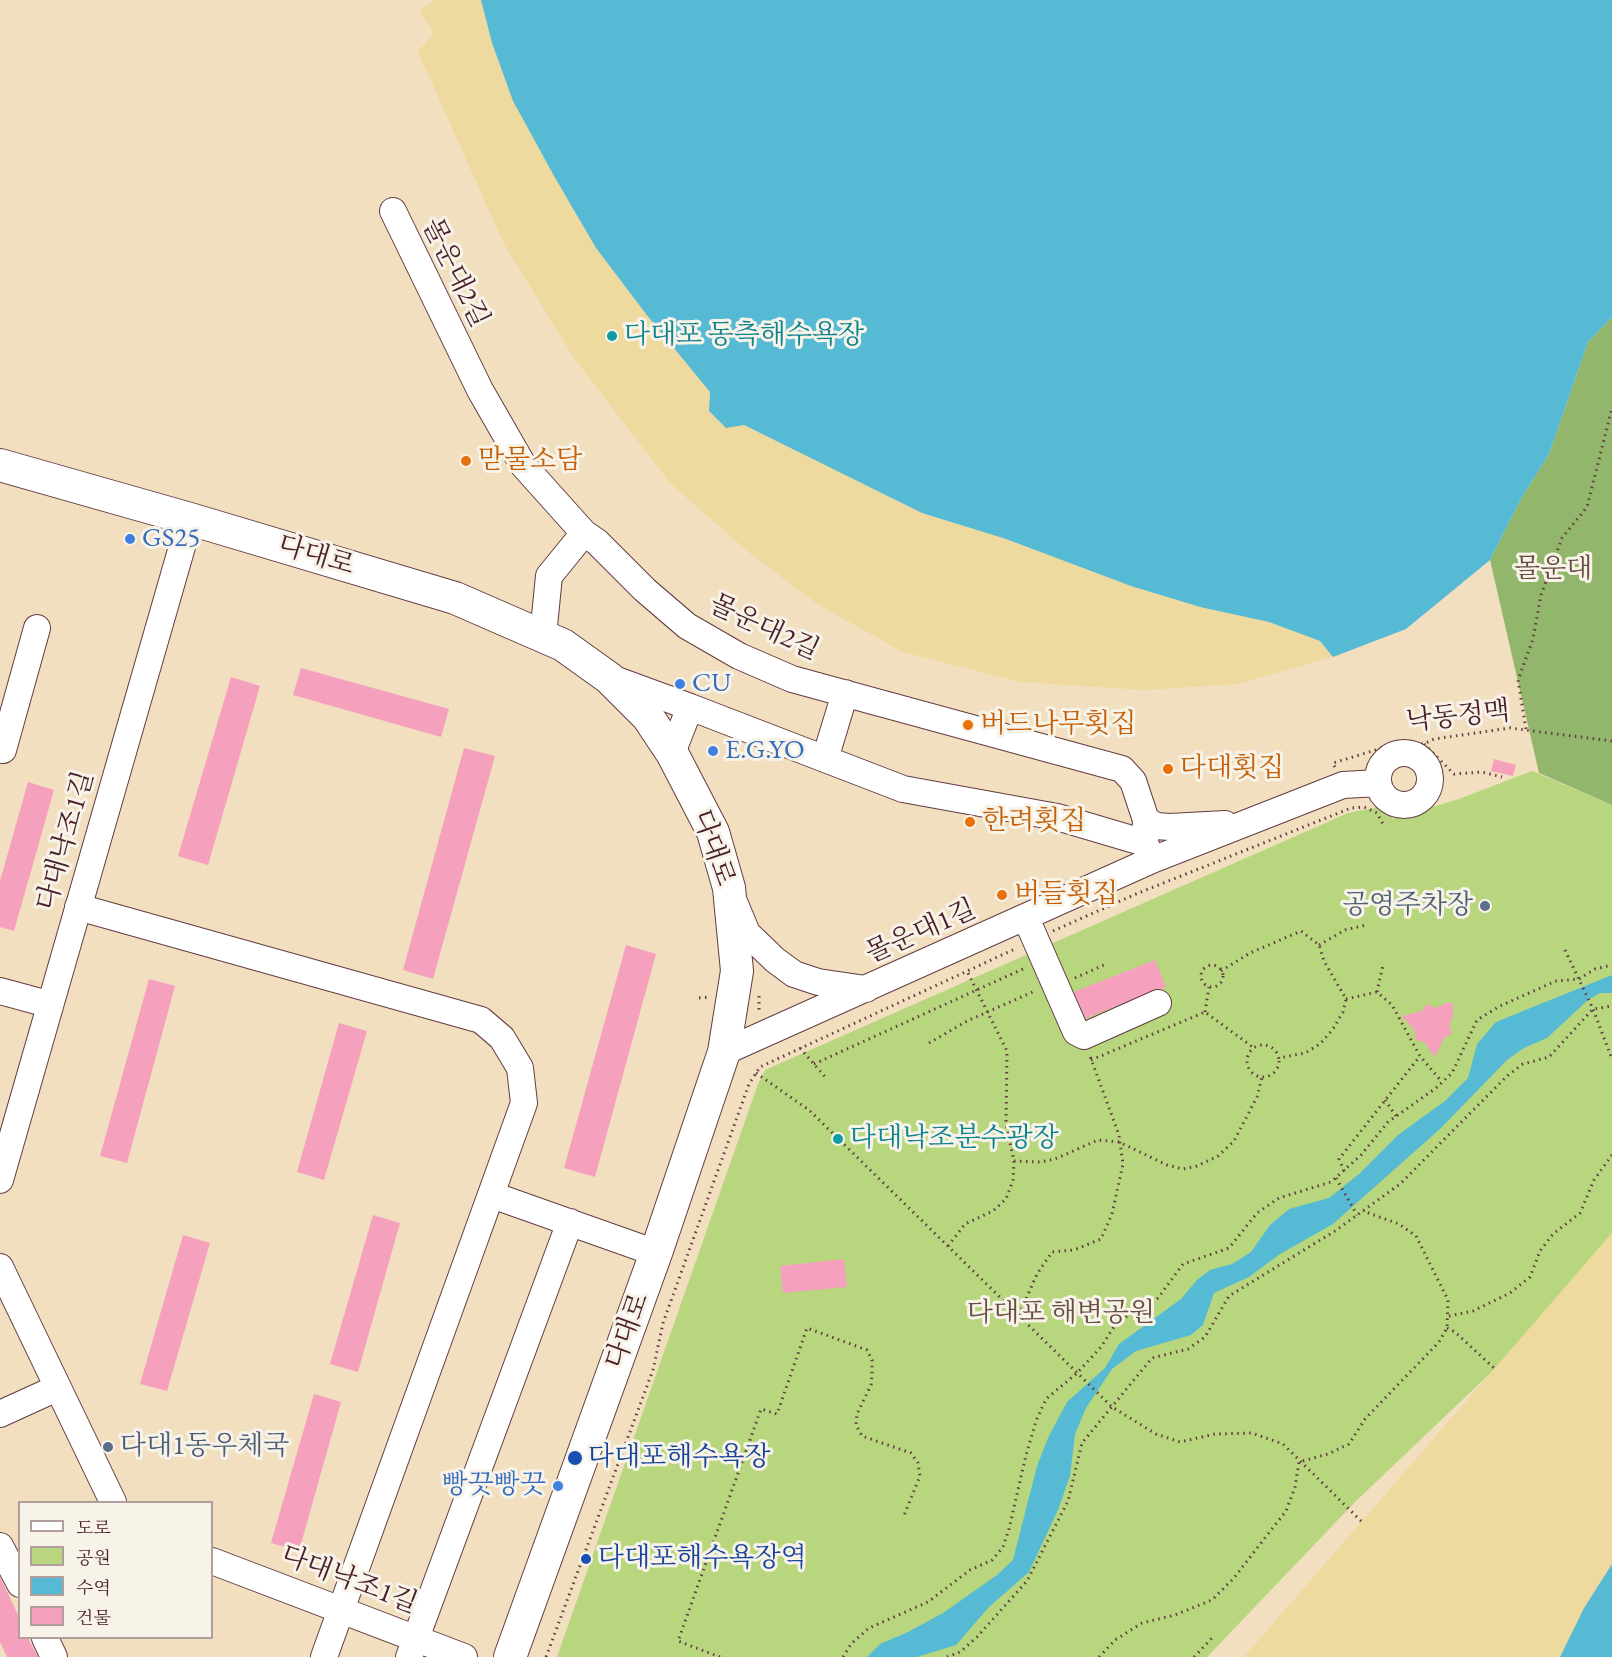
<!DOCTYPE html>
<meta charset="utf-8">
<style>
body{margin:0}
#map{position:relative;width:1612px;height:1657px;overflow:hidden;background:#f1dfc0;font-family:"EB Garamond","Noto Serif KR",serif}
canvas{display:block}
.legend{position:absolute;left:18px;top:1501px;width:195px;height:138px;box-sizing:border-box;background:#f7f3e8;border:2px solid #b29e9c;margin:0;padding:8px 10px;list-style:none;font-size:18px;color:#4a1f2b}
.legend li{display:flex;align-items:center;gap:12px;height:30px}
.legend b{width:30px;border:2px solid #b29e9c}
</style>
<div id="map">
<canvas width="1612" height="1657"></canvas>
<ul class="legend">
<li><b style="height:8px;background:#fff"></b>도로</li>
<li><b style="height:16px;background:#b8d67d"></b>공원</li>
<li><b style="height:16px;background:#56bad5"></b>수역</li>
<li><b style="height:16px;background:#f5a1be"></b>건물</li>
</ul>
</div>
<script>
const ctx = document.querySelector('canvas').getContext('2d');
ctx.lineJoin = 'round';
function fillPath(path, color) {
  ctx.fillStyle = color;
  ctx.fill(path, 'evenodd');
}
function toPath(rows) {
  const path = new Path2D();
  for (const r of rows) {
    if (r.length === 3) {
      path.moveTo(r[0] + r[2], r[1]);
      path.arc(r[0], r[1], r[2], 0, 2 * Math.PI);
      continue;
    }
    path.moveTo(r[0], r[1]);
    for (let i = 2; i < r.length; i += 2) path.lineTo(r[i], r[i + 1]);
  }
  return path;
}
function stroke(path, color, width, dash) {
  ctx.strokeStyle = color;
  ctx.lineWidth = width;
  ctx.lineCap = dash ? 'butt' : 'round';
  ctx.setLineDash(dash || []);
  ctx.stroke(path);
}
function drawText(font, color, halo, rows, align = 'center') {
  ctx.font = font + ' "EB Garamond","Noto Serif KR",serif';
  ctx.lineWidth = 6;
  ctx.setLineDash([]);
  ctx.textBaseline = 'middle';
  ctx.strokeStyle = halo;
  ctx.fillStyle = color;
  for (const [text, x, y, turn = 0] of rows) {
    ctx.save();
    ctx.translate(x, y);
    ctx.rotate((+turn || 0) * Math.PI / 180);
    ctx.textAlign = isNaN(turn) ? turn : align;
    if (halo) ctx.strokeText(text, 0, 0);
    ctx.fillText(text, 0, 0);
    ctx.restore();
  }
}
const green = toPath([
 [1532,771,1612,805,1612,1233,1499,1365,1356,1501,1207,1657,557,1657,758,1084,765,1070,1348,813,1384,806,1393,819,1459,799]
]);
const forest = toPath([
 [1612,317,1612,805,1539,773,1490,560,1522,497,1549,454,1588,342]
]);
const sand = toPath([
 [433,0,481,0,492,43,513,101,554,176,596,248,646,314,710,392,709,411,726,428,744,425,922,513,1006,539,1131,586,1200,607,1269,622,1320,641,1333,657,1237,684,1145,690,1020,682,903,652,817,604,747,551,670,483,574,358,504,244,418,52,434,33,420,11],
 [1612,1233,1612,1564,1584,1608,1560,1657,1244,1657]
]);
const water = toPath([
 [481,0,1612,0,1612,317,1588,342,1549,454,1522,497,1490,560,1406,629,1333,657,1320,641,1269,622,1200,607,1131,586,1006,539,922,513,744,425,726,428,709,411,710,392,646,314,596,248,554,176,513,101,492,43],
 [1612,975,1612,993,1600,993,1588,1000,1547,1038,1524,1048,1507,1060,1440,1129,1333,1224,1280,1254,1249,1277,1214,1293,1203,1325,1191,1335,1136,1351,1112,1369,1086,1408,1075,1434,1070,1476,1058,1510,1029,1572,989,1607,956,1645,917,1657,867,1657,880,1644,908,1632,943,1613,997,1575,1013,1560,1037,1466,1048,1438,1067,1402,1105,1368,1119,1344,1181,1299,1197,1280,1210,1270,1232,1264,1251,1252,1270,1225,1289,1209,1329,1198,1359,1174,1398,1135,1445,1101,1468,1078,1477,1044,1496,1022],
 [1612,1564,1612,1657,1560,1657,1584,1608]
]);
const building = toPath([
 [301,668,449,709,441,737,293,695],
 [231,677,260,686,208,865,178,856],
 [464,748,495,756,433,979,403,970],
 [1494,759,1516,765,1513,776,1491,771],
 [28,782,54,790,14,931,0,927,0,881],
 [626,945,656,954,595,1177,564,1168],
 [1155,960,1166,987,1076,1022,1066,995],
 [149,979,175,986,127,1163,100,1156],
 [1446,1003,1453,1003,1453,1017,1449,1024,1452,1033,1444,1038,1435,1057,1424,1042,1416,1040,1415,1031,1402,1016,1422,1011,1427,1004,1436,1008],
 [339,1023,367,1031,324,1180,297,1172],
 [373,1215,400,1223,358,1372,330,1364],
 [183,1235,210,1243,167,1391,140,1384],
 [844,1259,847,1287,783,1293,780,1266],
 [314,1394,341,1402,299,1551,271,1543],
 [0,1577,20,1619,20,1638,28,1638,38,1657,7,1657,0,1642]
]);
const path = toPath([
 [1526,729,1518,680,1533,639,1541,595,1562,538,1587,507,1612,408],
 [1424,744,1454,774,1482,772,1502,777],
 [1335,767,1333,763,1402,742,1424,744,1434,739,1510,728,1612,741],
 [1053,931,1136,894,1351,808,1364,807,1377,813,1384,826],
 [1319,945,1345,930,1366,925],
 [1565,950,1593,1009,1612,1059],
 [1212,976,11],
 [1221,971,1250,953,1301,931,1319,945,1324,961,1346,999,1343,1012,1333,1029,1320,1044,1305,1053,1279,1058],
 [1075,978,1104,965],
 [1377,992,1383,965],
 [759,996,759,1014],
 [699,998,709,997],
 [1346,999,1377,992,1392,1005,1420,1056,1442,1082],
 [1205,1012,1209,987],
 [929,1043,967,1021,1035,991],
 [1263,1061,16],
 [800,1048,826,1078],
 [1091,1060,1205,1012,1254,1048],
 [814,1064,1025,968],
 [756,1073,809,1110,1112,1407,1156,1434,1180,1442,1215,1434,1252,1433,1283,1444,1362,1522],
 [1385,1100,1396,1116],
 [1014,1161,1040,1162,1055,1159,1098,1140,1119,1142,1167,1165,1183,1169,1197,1166,1218,1156,1234,1141,1257,1097,1262,1077],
 [1344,1171,1339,1159,1420,1056],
 [1336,1178,1357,1215],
 [948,1246,965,1224,993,1211,1006,1199,1013,1180,1014,1161,1006,1124,1007,1051,967,971],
 [1019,1315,1037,1274,1052,1252,1074,1250,1101,1239,1112,1214,1123,1164,1119,1135,1090,1056],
 [1449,1316,1473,1311,1510,1293,1530,1277,1540,1251,1553,1234,1580,1213,1594,1180,1612,1155],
 [1447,1328,1455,1332,1495,1369],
 [546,1657,653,1370,663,1323,749,1084,760,1067,1017,948],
 [720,1657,678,1641,761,1409,777,1414,807,1328,867,1350,872,1360,872,1374,871,1385,857,1414,856,1425,862,1436,911,1453,918,1463,920,1476,903,1518],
 [843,1657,851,1644,869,1628,928,1602,970,1570,992,1560,1003,1547,1009,1529,1026,1455,1036,1421,1046,1399,1077,1373,1101,1347,1117,1322,1158,1298,1183,1264,1229,1248,1257,1213,1279,1198,1331,1182,1361,1155,1388,1122,1436,1088,1452,1073,1477,1020,1500,1006,1556,981,1579,979,1595,969,1612,965],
 [947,1657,960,1652,977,1637,1027,1581,1068,1501,1082,1443,1152,1358,1188,1349,1205,1337,1229,1296,1335,1231,1400,1184,1507,1076,1523,1064,1549,1057,1593,1009,1612,1006],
 [1099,1657,1115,1640,1142,1623,1175,1615,1212,1600,1233,1579,1286,1511,1295,1487,1299,1462,1328,1454,1349,1444,1365,1419,1439,1342,1447,1328,1448,1300,1416,1236,1399,1224,1363,1211],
 [1194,1657,1212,1638]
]);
const minor = toPath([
 [393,211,480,390,523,465,584,533,597,542,645,590,687,626,739,656,792,679,1122,769,1133,781,1146,820,1145,843],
 [543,636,549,576,584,533],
 [611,678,690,707,672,753],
 [690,707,903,789,1057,817,1145,843,1151,857],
 [3,750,37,628],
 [1404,779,26],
 [825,759,845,693],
 [1146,820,1156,826,1170,827,1225,824],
 [735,904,747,933,775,960,794,974,818,982,866,989],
 [78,907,481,1020,502,1038,520,1068,524,1103,324,1657],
 [1026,918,1076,1032,1084,1036,1158,1003],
 [0,991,48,1004],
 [724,1052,1152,860,1343,785,1378,783],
 [0,1180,190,519],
 [492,1195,656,1253],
 [0,1267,113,1502],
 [0,1414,57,1388],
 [0,1546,20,1584],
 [212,1561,464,1657],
 [45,1638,54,1657],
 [409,1657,570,1222]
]);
const major = toPath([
 [0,465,190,519,455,598,563,645,609,678,648,717,672,753,713,832,729,888,737,971,724,1052,656,1253,510,1657]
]);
const markers = [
 [612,336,6,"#0f9aa8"],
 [466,461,6,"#e8710a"],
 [130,539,6,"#3f7fe0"],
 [680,684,6,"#3f7fe0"],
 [968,725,6,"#e8710a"],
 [713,751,6,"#3f7fe0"],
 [1168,769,6,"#e8710a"],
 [970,822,6,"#e8710a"],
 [1002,895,6,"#e8710a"],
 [1485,906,6,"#5c6f8a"],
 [838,1139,6,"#0f9aa8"],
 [108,1447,6,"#5c6f8a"],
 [575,1458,8,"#1a4fb4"],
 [558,1486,6,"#3f7fe0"],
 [586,1559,6,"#1a4fb4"]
];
const streetNames = [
 ["몰운대2길",455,273,64],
 ["다대로",316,556,17],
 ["몰운대2길",764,628,25],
 ["낙동정맥",1458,717,-6],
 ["다대낙조1길",66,841,-74],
 ["다대로",713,848,71],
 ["몰운대1길",921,932,-24],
 ["다대로",628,1331,-70],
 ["다대낙조1길",349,1580,21]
];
const cultureNames = [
 ["다대포 동측해수욕장",624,336],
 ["다대낙조분수광장",850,1139]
];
const foodNames = [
 ["맏물소담",478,461],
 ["버드나무횟집",980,725],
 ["다대횟집",1180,769],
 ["한려횟집",982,822],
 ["버들횟집",1014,895]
];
const shopNames = [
 ["GS25",142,539],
 ["CU",692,684],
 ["E.G.YO",725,751],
 ["빵끗빵끗",546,1486,"right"]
];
const parkNames = [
 ["몰운대",1553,570],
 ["다대포 해변공원",1061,1314]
];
const serviceNames = [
 ["공영주차장",1473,906],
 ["다대1동우체국",120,1447,"left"]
];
const transitNames = [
 ["다대포해수욕장",588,1458],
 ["다대포해수욕장역",598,1559]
];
fillPath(green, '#b8d67d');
fillPath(forest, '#92b76c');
fillPath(sand, '#eeda9e');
fillPath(water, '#56bad5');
fillPath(building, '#f5a1be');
stroke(minor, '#633c41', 28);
stroke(major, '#633c41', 34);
stroke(path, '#633c41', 3, [1.5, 4.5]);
stroke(minor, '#fff', 26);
stroke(major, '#fff', 32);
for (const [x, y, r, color] of markers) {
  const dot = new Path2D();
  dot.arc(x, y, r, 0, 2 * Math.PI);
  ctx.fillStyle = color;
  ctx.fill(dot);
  stroke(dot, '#f7f3e8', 2);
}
drawText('27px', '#4a1f2b', '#f7f3e8', streetNames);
drawText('27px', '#0d838f', '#f7f3e8', cultureNames, 'left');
drawText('27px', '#c56008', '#f7f3e8', foodNames, 'left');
drawText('27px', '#366cbe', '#f7f3e8', shopNames, 'left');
drawText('27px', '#664d40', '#f7f3e8', parkNames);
drawText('27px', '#4e5e75', '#f7f3e8', serviceNames, 'right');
drawText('27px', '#164399', '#f7f3e8', transitNames, 'left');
</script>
